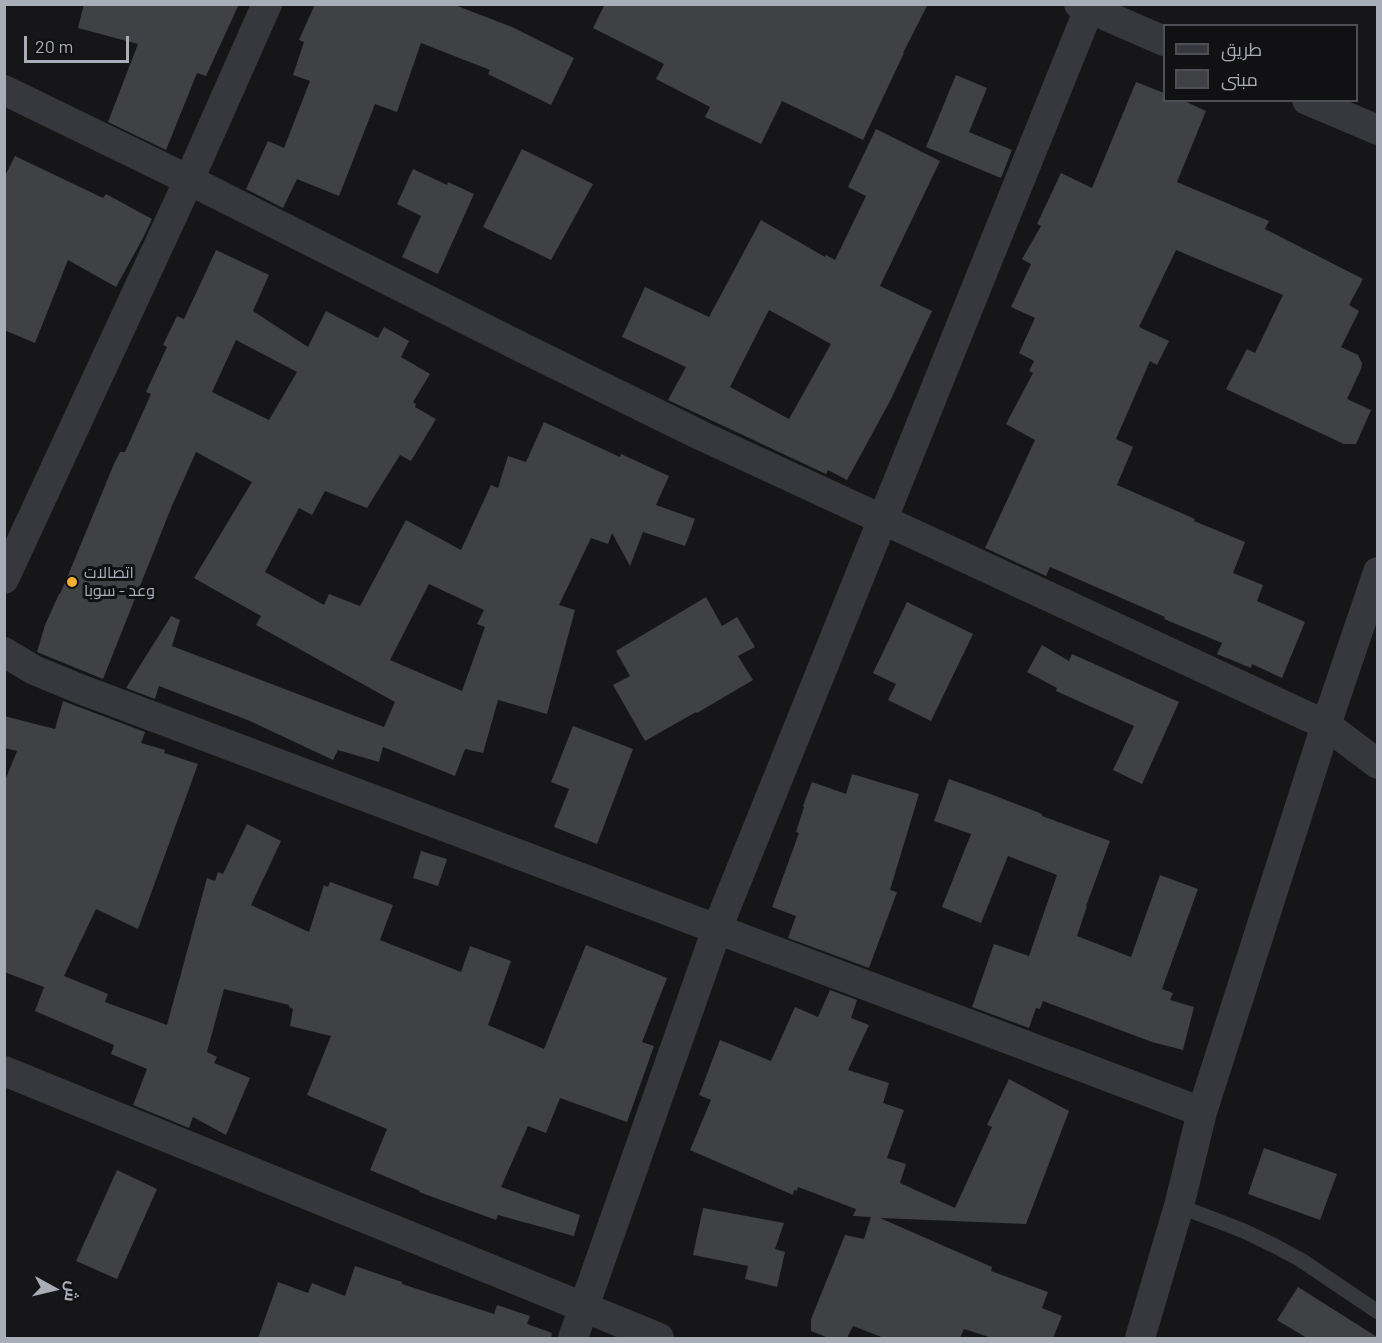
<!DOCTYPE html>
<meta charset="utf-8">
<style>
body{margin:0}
#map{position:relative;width:1382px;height:1343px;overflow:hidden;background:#161618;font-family:Barlow,Cairo,sans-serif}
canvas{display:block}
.frame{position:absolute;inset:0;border:6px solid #a8adb8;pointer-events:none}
.legend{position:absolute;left:1163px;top:24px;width:195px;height:78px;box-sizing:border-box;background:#111113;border:2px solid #4d4f55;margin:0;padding:8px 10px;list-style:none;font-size:18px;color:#a8adb8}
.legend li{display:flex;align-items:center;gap:12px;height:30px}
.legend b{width:30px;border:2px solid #4d4f55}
.north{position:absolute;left:24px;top:1259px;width:60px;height:60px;-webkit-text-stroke:4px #111113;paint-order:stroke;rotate:98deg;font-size:16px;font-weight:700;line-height:24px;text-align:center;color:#a8adb8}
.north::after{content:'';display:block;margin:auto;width:21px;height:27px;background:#a8adb8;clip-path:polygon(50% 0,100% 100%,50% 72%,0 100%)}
.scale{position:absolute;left:24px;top:36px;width:105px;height:27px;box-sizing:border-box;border:3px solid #a8adb8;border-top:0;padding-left:8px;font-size:18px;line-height:21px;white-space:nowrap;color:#a8adb8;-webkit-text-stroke:4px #111113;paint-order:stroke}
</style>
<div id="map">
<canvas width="1382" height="1343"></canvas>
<div class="frame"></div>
<ul class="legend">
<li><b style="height:8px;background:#37383d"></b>طريق</li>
<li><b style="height:16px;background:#404145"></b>مبنى</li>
</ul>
<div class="north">ش</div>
<div class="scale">20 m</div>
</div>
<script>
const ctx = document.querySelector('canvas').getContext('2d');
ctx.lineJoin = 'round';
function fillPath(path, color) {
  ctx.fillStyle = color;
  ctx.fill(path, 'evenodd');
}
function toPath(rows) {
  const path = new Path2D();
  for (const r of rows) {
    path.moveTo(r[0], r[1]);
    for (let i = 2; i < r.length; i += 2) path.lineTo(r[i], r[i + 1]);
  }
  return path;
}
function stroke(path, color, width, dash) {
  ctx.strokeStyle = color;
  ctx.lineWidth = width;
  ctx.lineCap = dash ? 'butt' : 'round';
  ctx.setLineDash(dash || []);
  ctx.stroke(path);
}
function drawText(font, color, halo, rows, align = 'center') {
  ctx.font = font + ' Barlow,Cairo,sans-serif';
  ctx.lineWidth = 6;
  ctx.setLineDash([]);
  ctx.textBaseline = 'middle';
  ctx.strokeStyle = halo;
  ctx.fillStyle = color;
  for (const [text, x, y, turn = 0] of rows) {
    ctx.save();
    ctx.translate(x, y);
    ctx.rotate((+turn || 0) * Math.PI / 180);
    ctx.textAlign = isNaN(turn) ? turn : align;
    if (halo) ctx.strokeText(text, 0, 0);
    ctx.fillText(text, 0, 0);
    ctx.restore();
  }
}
const building = toPath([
 [84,4,239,4,206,76,197,73,166,150,108,122,138,44,78,28],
 [315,4,452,4,512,27,574,58,551,105,488,74,490,70,421,43,397,112,375,104,339,196,297,179,283,208,246,189,268,141,284,148,310,81,293,75,304,42,299,40],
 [605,4,928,4,903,53,904,53,863,140,782,101,761,144,705,117,710,107,656,79,664,64,593,28],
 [956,75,987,88,969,132,1012,150,1001,178,926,147],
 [1136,82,1164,93,1164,100,1182,100,1206,111,1177,182,1269,221,1265,229,1363,279,1349,305,1359,311,1341,347,1358,355,1362,363,1361,369,1347,399,1371,410,1356,444,1344,444,1226,389,1247,349,1255,353,1283,295,1176,250,1139,327,1169,341,1157,365,1150,361,1116,439,1133,447,1117,485,1195,519,1194,521,1245,542,1233,573,1263,585,1257,601,1305,622,1282,678,1252,664,1251,668,1217,654,1222,643,1164,619,1165,617,1050,567,1046,576,985,548,1035,440,1006,424,1033,373,1029,371,1034,361,1019,353,1035,318,1011,307,1031,264,1022,259,1041,226,1037,224,1061,173,1092,188],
 [876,129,940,161,880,286,932,311,890,401,847,480,828,470,826,474,668,400,686,367,622,337,645,287,709,317,761,220,825,257,826,255,835,260,866,196,848,187],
 [769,310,831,344,789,419,730,387],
 [522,149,593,184,551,260,483,227],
 [15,156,103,198,106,194,152,219,143,238,116,287,68,260,35,343,4,330,4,178],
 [413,169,447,185,448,182,474,194,438,274,402,257,421,216,397,204],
 [216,250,269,275,253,311,308,347,326,311,378,338,384,327,409,341,401,357,430,374,413,402,416,404,415,407,436,419,411,461,400,455,367,508,325,491,312,515,299,508,265,572,324,605,329,594,360,606,406,520,461,550,491,485,498,488,508,456,526,462,544,422,620,457,621,454,669,476,656,505,695,519,685,546,643,532,630,566,612,533,608,544,591,538,559,605,575,610,547,714,498,700,483,753,465,749,455,776,383,747,379,762,338,750,333,760,250,721,159,686,155,699,126,688,171,616,180,620,172,646,384,727,395,702,256,625,261,616,194,578,252,482,196,452,171,508,103,679,37,652,45,625,59,594,60,594,69,573,114,464,120,452,125,452,151,394,146,392,167,347,163,345,177,316,184,319],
 [236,340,297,372,269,420,212,392],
 [429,584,484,610,477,624,485,627,462,691,390,660],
 [706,597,722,626,737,617,755,647,738,656,753,680,697,713,696,712,645,741,613,685,630,676,616,651],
 [907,602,973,634,931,721,888,700,896,684,873,673],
 [1042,645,1069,661,1072,654,1179,702,1142,784,1113,770,1134,726,1056,691,1057,688,1027,672],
 [63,701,145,732,141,743,165,750,164,753,198,764,138,929,96,909,64,976,108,994,105,1002,167,1025,207,878,215,881,218,872,223,874,247,824,281,841,251,905,309,932,324,885,328,887,330,882,393,905,380,940,461,972,470,946,511,961,488,1025,544,1049,586,945,667,978,642,1042,654,1046,627,1122,560,1098,546,1133,528,1126,501,1187,580,1215,574,1236,498,1215,496,1220,419,1192,420,1191,370,1170,387,1129,307,1095,331,1036,290,1026,293,1009,289,1007,289,1005,224,989,207,1052,217,1057,214,1063,250,1078,226,1135,193,1117,189,1128,133,1105,147,1069,111,1054,114,1045,35,1011,44,987,4,972,4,783,17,751,4,748,4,716,55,729],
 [573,726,633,749,597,844,554,827,569,789,551,782],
 [852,774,919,794,890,890,897,892,869,968,788,938,796,916,772,907,799,833,796,832,804,807,803,806,812,782,846,794],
 [949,779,993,795,1042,814,1042,816,1110,841,1086,906,1087,906,1077,936,1131,957,1160,875,1198,889,1162,989,1173,993,1170,1000,1194,1007,1183,1050,1152,1042,1043,1001,1040,1009,1036,1008,1029,1028,972,1007,994,944,1029,956,1057,875,1008,856,981,923,942,907,971,834,934,821],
 [421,851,447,859,438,886,413,878],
 [830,990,857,1000,851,1018,869,1025,848,1070,889,1083,883,1103,904,1110,887,1158,906,1164,900,1183,955,1208,992,1127,987,1125,1009,1079,1069,1111,1026,1224,880,1218,992,1267,991,1271,1048,1292,1042,1308,1062,1316,1053,1338,992,1338,964,1329,960,1338,884,1338,853,1326,847,1338,829,1338,811,1331,811,1319,845,1235,864,1239,871,1217,853,1216,856,1209,798,1187,797,1191,794,1190,793,1195,690,1150,711,1100,699,1095,720,1040,771,1061,795,1007,818,1017],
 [1264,1148,1337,1174,1320,1220,1248,1194],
 [117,1170,157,1189,117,1279,76,1261],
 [703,1208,784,1223,775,1249,785,1252,777,1287,745,1279,748,1266,693,1255],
 [355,1266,402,1282,402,1284,494,1314,497,1305,530,1316,527,1324,552,1333,551,1338,258,1338,278,1282,308,1293,312,1283,345,1296],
 [1298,1287,1377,1337,1377,1338,1307,1338,1277,1320]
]);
const lane = toPath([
 [1179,1206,1244,1231,1275,1246,1301,1260,1378,1312]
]);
const street = toPath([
 [1079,4,1164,41],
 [4,90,189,180,525,349,700,435,1326,725,1378,764],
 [1307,100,1378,130],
 [4,579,189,180,267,4],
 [4,652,34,670,80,689,1202,1112],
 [4,1071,659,1338],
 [573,1338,717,929,1089,9],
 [1140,1338,1179,1206,1202,1112,1326,725,1378,572]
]);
const markers = [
 [72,582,6,"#f2b134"]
];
const poiNames = [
 ["اتصالات",84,573],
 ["وعد - سوبا",84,591]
];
fillPath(building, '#404145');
stroke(lane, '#37383d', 15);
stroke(street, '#37383d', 30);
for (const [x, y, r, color] of markers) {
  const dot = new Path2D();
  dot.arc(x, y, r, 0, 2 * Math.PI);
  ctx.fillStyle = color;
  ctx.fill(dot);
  stroke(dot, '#111113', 2);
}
drawText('16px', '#a8adb8', '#111113', poiNames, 'left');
</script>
